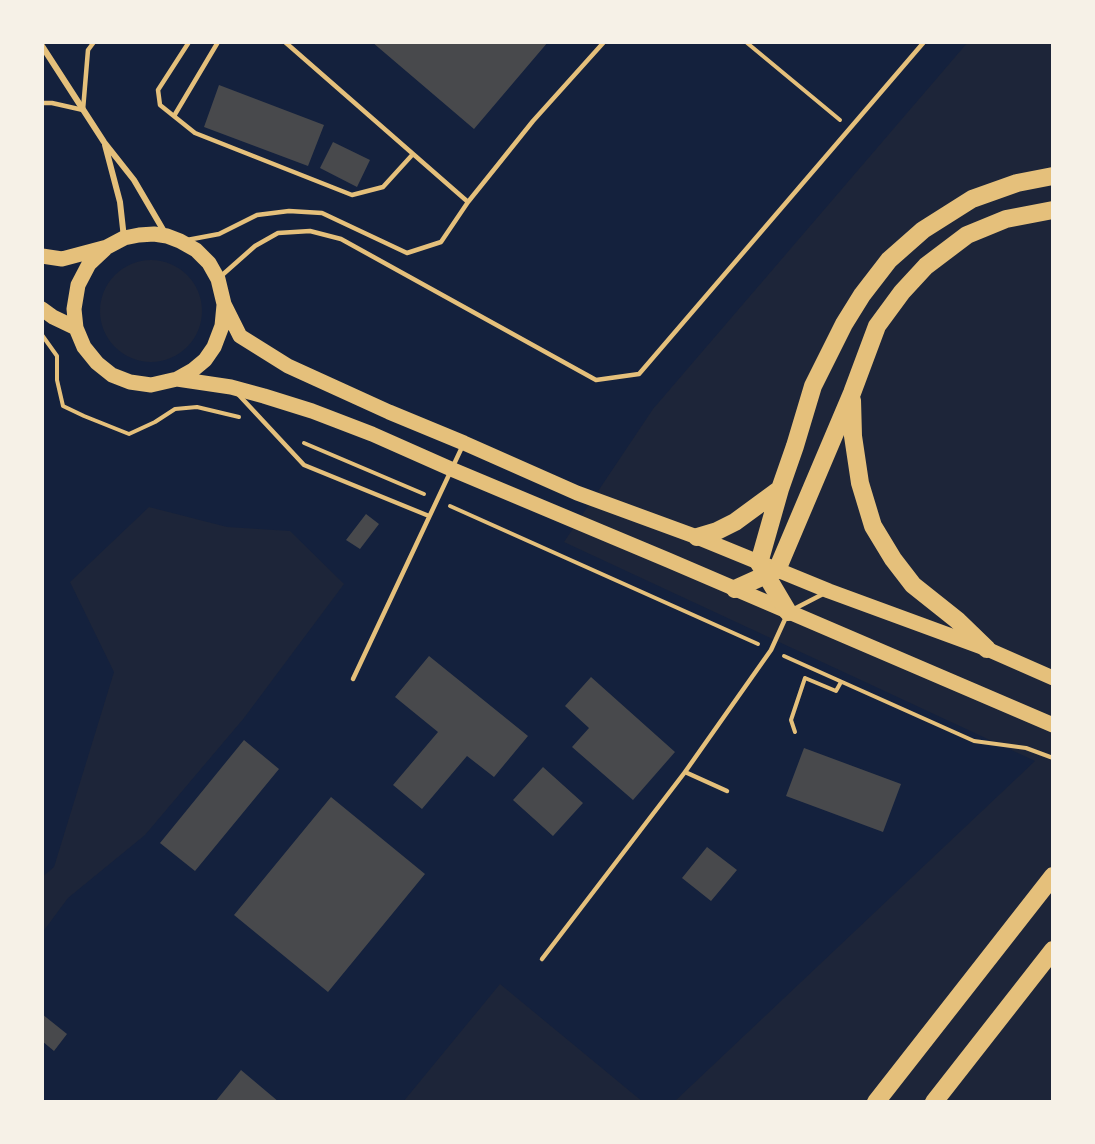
<!DOCTYPE html>
<style>
body{margin:0}
#map{position:relative;width:1095px;height:1144px;overflow:hidden;background:#14213d;font-family:"Source Sans 3",sans-serif}
canvas{display:block}
.frame{position:absolute;inset:0;border:44px solid #f6f1e7;pointer-events:none}
</style>
<div id="map">
<canvas width="1095" height="1144"></canvas>
<div class="frame"></div>
</div>
<script>
const ctx = document.querySelector('canvas').getContext('2d');
ctx.lineJoin = 'round';
function fillPath(path, color) {
  ctx.fillStyle = color;
  ctx.fill(path, 'evenodd');
}
function toPath(rows) {
  const path = new Path2D();
  for (const r of rows) {
    if (r.length === 3) {
      path.moveTo(r[0] + r[2], r[1]);
      path.arc(r[0], r[1], r[2], 0, 2 * Math.PI);
      continue;
    }
    path.moveTo(r[0], r[1]);
    for (let i = 2; i < r.length; i += 2) path.lineTo(r[i], r[i + 1]);
  }
  return path;
}
function stroke(path, color, width, dash) {
  ctx.strokeStyle = color;
  ctx.lineWidth = width;
  ctx.lineCap = dash ? 'butt' : 'round';
  ctx.setLineDash(dash || []);
  ctx.stroke(path);
}
const green = toPath([
 [968,42,1053,42,1053,1102,674,1102,1035,761,564,542,653,409],
 [151,311,51],
 [149,507,227,527,290,531,344,584,244,718,145,835,68,898,42,933,42,877,54,867,114,672,70,582],
 [500,984,643,1102,403,1102]
]);
const building = toPath([
 [372,42,548,42,474,129],
 [219,85,324,125,308,166,204,127],
 [333,142,370,160,357,187,320,168],
 [366,514,379,524,360,549,346,540],
 [429,656,528,736,494,777,467,756,422,809,393,785,438,732,395,697],
 [591,677,675,752,633,800,572,747,589,728,565,706],
 [244,740,279,769,195,871,160,843],
 [804,748,901,784,883,832,786,796],
 [543,767,583,803,553,836,513,800],
 [331,797,425,874,328,992,234,915],
 [707,847,737,870,711,901,682,878],
 [42,1014,67,1034,54,1051,42,1041],
 [241,1070,279,1102,215,1102]
]);
const path = toPath([
 [746,42,840,120],
 [42,335,57,356,57,380,63,406,84,416,129,434,155,422,175,409,197,407,239,417],
 [304,443,424,494],
 [450,506,758,644],
 [784,656,974,741,1026,748,1053,758],
 [795,732,791,720,805,678,836,691,841,682]
]);
const service = toPath([
 [189,42,158,90,160,105,195,133,352,195,383,187,413,154],
 [285,42,468,202],
 [42,103,52,103,83,110,88,50,94,42],
 [174,116,218,42],
 [187,240,219,234,257,215,289,211,322,213,407,253,441,242,468,202,533,121,604,42],
 [220,277,255,246,278,233,310,231,341,239,596,380,639,374,924,42],
 [237,393,304,465,429,516],
 [794,609,823,594],
 [353,679,463,445],
 [685,772,727,791],
 [542,959,685,772,771,650,786,617]
]);
const minor = toPath([
 [42,46,104,142,134,180,165,233],
 [105,145,120,202,124,238]
]);
const primary = toPath([
 [105,249,89,264,78,285,74,309,76,328,84,347,97,363,112,375,130,382,151,385,177,379,193,370,205,360,214,347,222,326,224,305],
 [42,256,62,259,107,247,124,238,139,235,154,234,167,236,180,241,196,250,209,263,218,279,224,304,240,336,288,366,389,412,464,443,577,493,697,537,829,591,987,649,1053,678],
 [42,309,53,317,76,328],
 [177,379,231,387,264,396,312,411,372,434,451,469,668,560,1053,725]
]);
const motorway = toPath([
 [852,400,853,436,860,483,873,526,893,559,913,585,957,620,987,649],
 [697,537,717,531,735,522,780,489],
 [735,589,777,570,852,393,877,326,902,292,926,266,967,235,1006,219,1053,210],
 [788,612,759,563,780,489,795,446,813,386,844,324,862,295,889,260,923,230,972,199,1017,183,1053,176],
 [876,1102,1053,876],
 [934,1102,1053,950]
]);
fillPath(green, '#1d2539');
fillPath(building, '#48494c');
stroke(path, '#e5c07b', 4);
stroke(service, '#e5c07b', 4.5);
stroke(minor, '#e5c07b', 6);
stroke(primary, '#e5c07b', 15);
stroke(motorway, '#e5c07b', 18);
</script>
